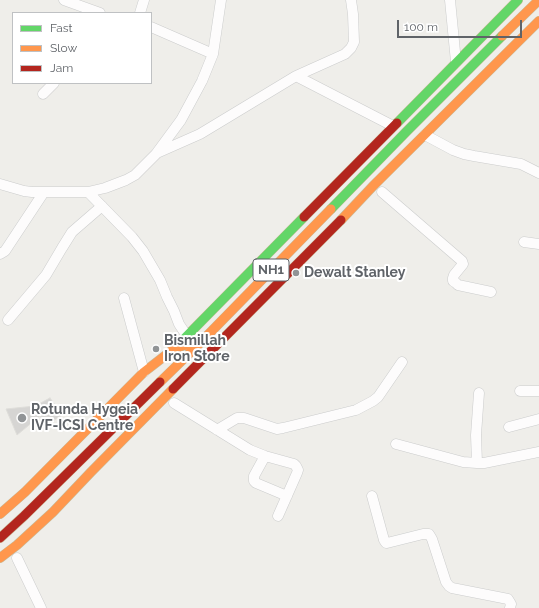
<!DOCTYPE html>
<style>
body{margin:0}
#map{position:relative;width:539px;height:608px;overflow:hidden;background:#efeeea;font-family:Raleway,sans-serif}
canvas{display:block}
.legend{position:absolute;left:12px;top:12px;width:140px;height:72px;box-sizing:border-box;background:#fff;border:1px solid #bfc1c3;margin:0;padding:5px 7px;list-style:none;font-size:12px;color:#5f6368}
.legend li{display:flex;align-items:center;gap:8px;height:20px}
.legend b{width:20px;border:1px solid #bfc1c3}
.scale{position:absolute;left:397px;top:20px;width:125px;height:18px;box-sizing:border-box;border:2px solid #5f6368;border-top:0;padding-left:5px;font-size:12px;line-height:14px;white-space:nowrap;color:#5f6368;-webkit-text-stroke:3px #fff;paint-order:stroke}
</style>
<div id="map">
<canvas width="539" height="608"></canvas>
<ul class="legend">
<li><b style="height:5px;background:#63d668"></b>Fast</li>
<li><b style="height:5px;background:#ff974d"></b>Slow</li>
<li><b style="height:5px;background:#b3261e"></b>Jam</li>
</ul>
<div class="scale">100 m</div>
</div>
<script>
const ctx = document.querySelector('canvas').getContext('2d');
ctx.lineJoin = 'round';
function fillPath(path, color) {
  ctx.fillStyle = color;
  ctx.fill(path, 'evenodd');
}
function toPath(rows) {
  const path = new Path2D();
  for (const r of rows) {
    path.moveTo(r[0], r[1]);
    for (let i = 2; i < r.length; i += 2) path.lineTo(r[i], r[i + 1]);
  }
  return path;
}
function stroke(path, color, width, dash) {
  ctx.strokeStyle = color;
  ctx.lineWidth = width;
  ctx.lineCap = dash ? 'butt' : 'round';
  ctx.setLineDash(dash || []);
  ctx.stroke(path);
}
function drawText(font, color, halo, rows, align = 'center') {
  ctx.font = font + ' Raleway,sans-serif';
  ctx.lineWidth = 4;
  ctx.setLineDash([]);
  ctx.textBaseline = 'middle';
  ctx.strokeStyle = halo;
  ctx.fillStyle = color;
  for (const [text, x, y, turn = 0] of rows) {
    ctx.save();
    ctx.translate(x, y);
    ctx.rotate((+turn || 0) * Math.PI / 180);
    ctx.textAlign = isNaN(turn) ? turn : align;
    if (halo) ctx.strokeText(text, 0, 0);
    ctx.fillText(text, 0, 0);
    ctx.restore();
  }
}
const building = toPath([
 [50,398,62,415,47,425,40,416,17,435,6,409,35,406,50,398]
]);
const street = toPath([
 [64,0,100,13],
 [450,0,456,62],
 [140,13,144,0],
 [151,27,213,54],
 [296,76,393,126],
 [43,94,54,83],
 [425,135,453,150,464,154,474,156,521,164,539,173],
 [157,153,200,134,296,76,345,54,351,48,354,42,353,14,351,0],
 [0,184,24,191,32,192,88,192,105,188,126,180,135,175,156,154,181,120,202,81,213,54,221,0],
 [88,192,132,237,143,251,160,280,167,297,174,311,179,324,187,336],
 [382,192,462,261,463,264,454,275,453,278,453,281,456,283,458,285,491,292],
 [524,242,539,244],
 [0,254,5,251,44,192],
 [124,298,144,372],
 [8,320,46,275,62,248,72,232,102,206],
 [520,391,539,391],
 [174,403,250,450,265,456,294,464,296,466,298,470,297,473,278,516],
 [509,427,539,419],
 [217,430,237,418,244,418,277,429,283,428,356,410,373,401,378,397,402,362],
 [396,444,463,462,477,463,484,463,539,452],
 [265,456,254,476,254,481,256,483,287,496],
 [477,463,476,435,479,393],
 [372,496,384,540,386,543,387,543,423,534,429,534,432,539,446,582,449,586,452,588,508,599,511,604,510,608],
 [17,558,41,608]
]);
const fast = toPath([
 [397,123,518,0],
 [331,209,407,131,502,36],
 [175,348,304,217]
]);
const slow = toPath([
 [502,36,539,0],
 [341,220,374,185,539,21],
 [160,382,198,345,331,209],
 [0,514,25,492,144,372,175,348,186,345],
 [0,558,17,545,53,512,91,472,173,389]
]);
const jam = toPath([
 [304,217,397,123],
 [173,389,341,220],
 [0,538,24,516,160,382]
]);
const markers = [
 [296,273,4,"#919496"],
 [156,349,4,"#919496"],
 [22,418,5,"#919496"]
];
const shields = [
 [271,270,36]
];
const shieldNames = [
 ["NH1",271,270]
];
const poiNames = [
 ["Dewalt Stanley",304,273],
 ["Bismillah",164,341],
 ["Iron Store",164,357],
 ["Rotunda Hygeia",31,410],
 ["IVF-ICSI Centre",31,426]
];
fillPath(building, '#d6d5d3');
stroke(building, '#deddd9', 1);
stroke(street, '#cbcccc', 11);
stroke(fast, '#c8b996', 10);
stroke(slow, '#c8b996', 10);
stroke(jam, '#c8b996', 10);
stroke(street, '#fdfcfc', 10);
stroke(fast, '#63d668', 9);
stroke(slow, '#ff974d', 9);
stroke(jam, '#b3261e', 9);
for (const [x, y, r, color] of markers) {
  const dot = new Path2D();
  dot.arc(x, y, r, 0, 2 * Math.PI);
  ctx.fillStyle = color;
  ctx.fill(dot);
  stroke(dot, '#fff', 1.5);
}
for (const [x, y, w] of shields) {
  const box = new Path2D();
  box.roundRect(x - w / 2, y - 11, w, 22, 3);
  ctx.fillStyle = '#fff';
  ctx.fill(box);
  stroke(box, '#5f6368', 1);
}
drawText('bold 13px', '#5f6368', null, shieldNames);
drawText('bold 14px', '#5f6368', '#fff', poiNames, 'left');
</script>
